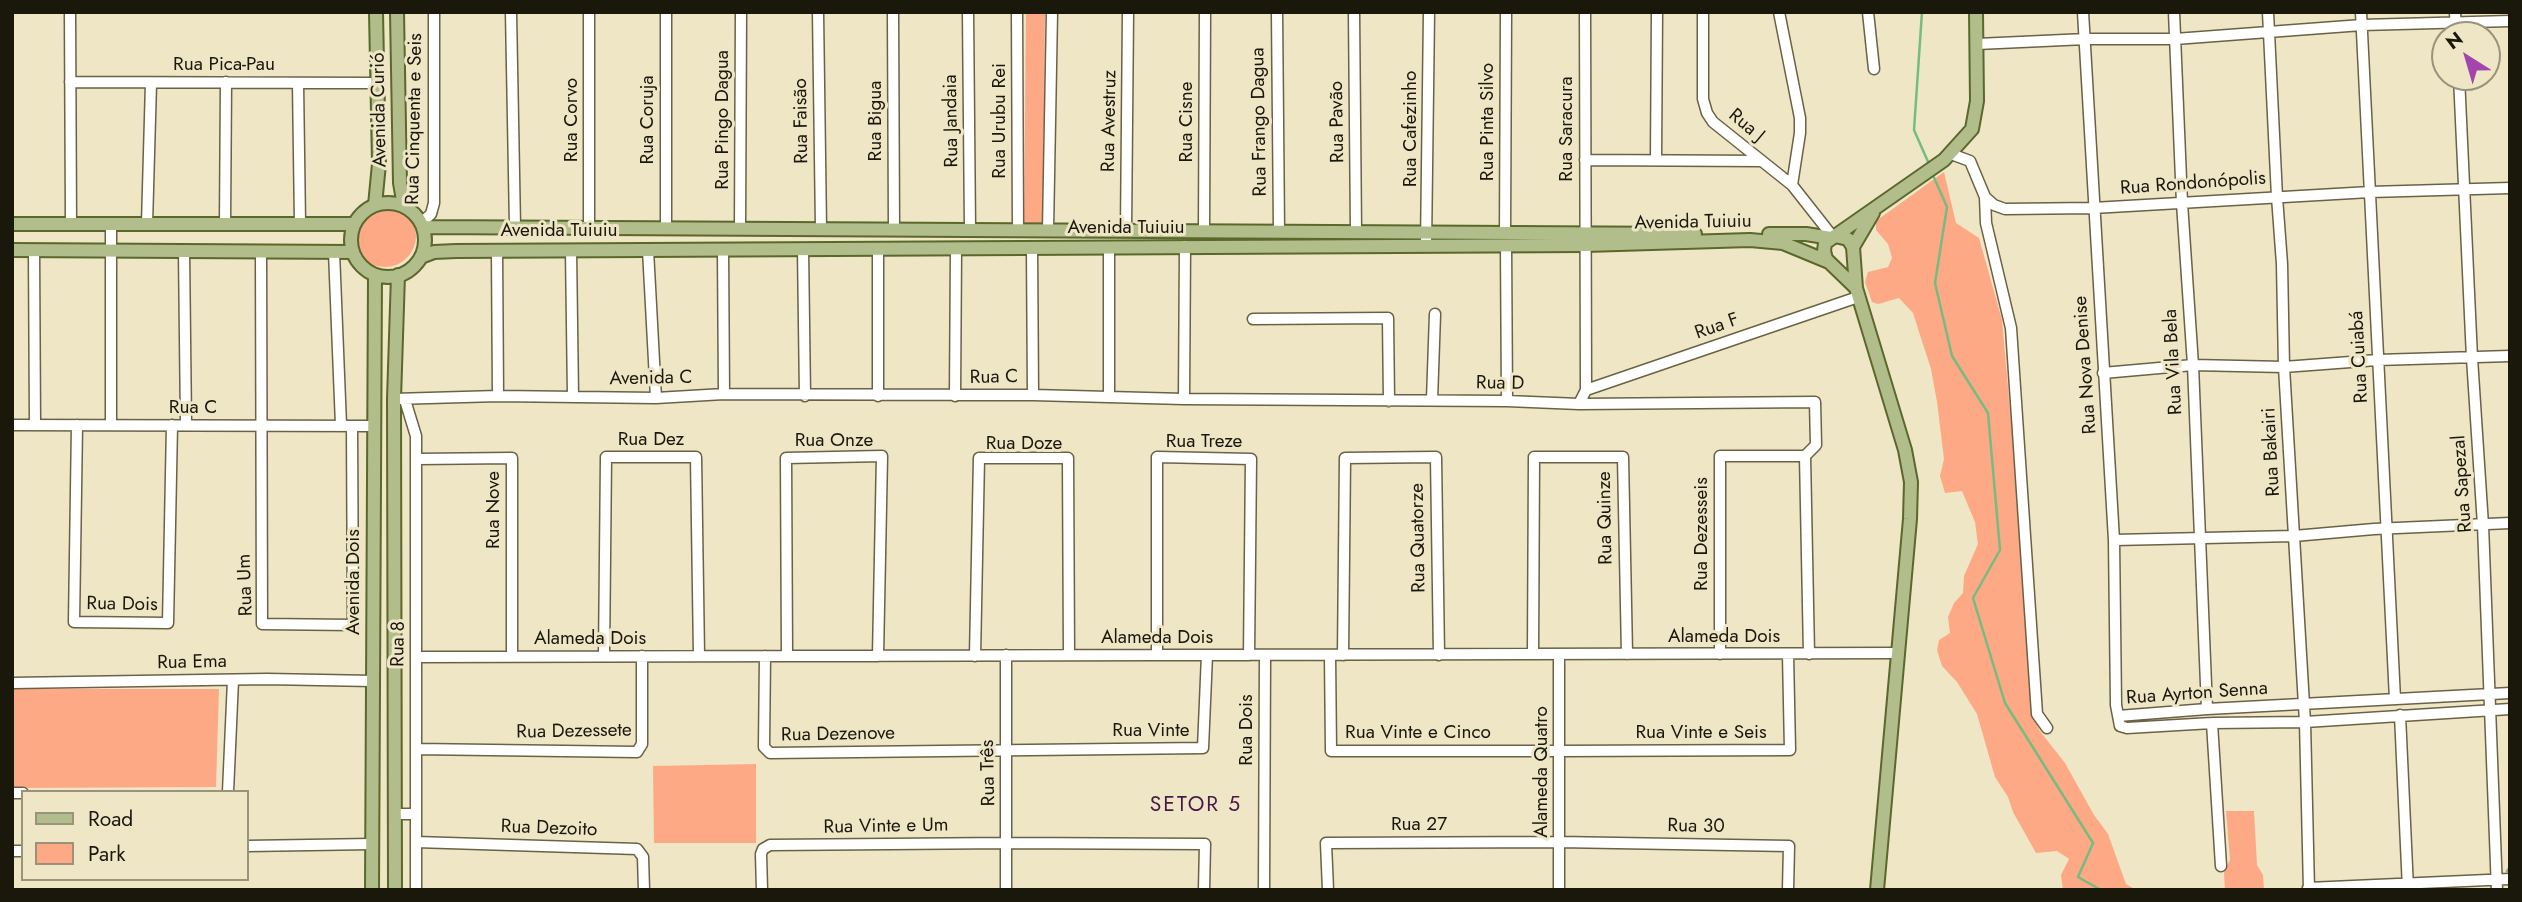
<!DOCTYPE html>
<meta charset="utf-8">
<style>
body{margin:0}
#map{position:relative;width:2522px;height:902px;overflow:hidden;background:#eee6c5;font-family:Jost,sans-serif}
canvas{display:block}
.frame{position:absolute;inset:0;border:14px solid #1a170b;pointer-events:none}
.legend{position:absolute;left:21px;top:790px;width:228px;height:91px;box-sizing:border-box;background:#eee6c5;border:2px solid #99937b;margin:0;padding:9px 12px;list-style:none;font-size:21px;color:#1a170b}
.legend li{display:flex;align-items:center;gap:14px;height:35px}
.legend b{width:35px;border:2px solid #99937b}
.north{position:absolute;left:2431px;top:21px;width:70px;height:70px;box-sizing:border-box;background:#eee6c5;border:2px solid #99937b;border-radius:50%;rotate:323deg;font-size:19px;font-weight:700;line-height:28px;text-align:center;color:#1a170b}
.north::after{content:'';display:block;margin:auto;width:24px;height:32px;background:#a445ad;clip-path:polygon(50% 0,100% 100%,50% 72%,0 100%)}
</style>
<div id="map">
<canvas width="2522" height="902"></canvas>
<div class="frame"></div>
<ul class="legend">
<li><b style="height:9px;background:#b1be8b"></b>Road</li>
<li><b style="height:19px;background:#fda986"></b>Park</li>
</ul>
<div class="north">N</div>
</div>
<script>
const ctx = document.querySelector('canvas').getContext('2d');
ctx.lineJoin = 'round';
function fillPath(path, color) {
  ctx.fillStyle = color;
  ctx.fill(path, 'evenodd');
}
function toPath(rows) {
  const path = new Path2D();
  for (const r of rows) {
    if (r.length === 3) {
      path.moveTo(r[0] + r[2], r[1]);
      path.arc(r[0], r[1], r[2], 0, 2 * Math.PI);
      continue;
    }
    path.moveTo(r[0], r[1]);
    for (let i = 2; i < r.length; i += 2) path.lineTo(r[i], r[i + 1]);
  }
  return path;
}
function stroke(path, color, width, dash) {
  ctx.strokeStyle = color;
  ctx.lineWidth = width;
  ctx.lineCap = dash ? 'butt' : 'round';
  ctx.setLineDash(dash || []);
  ctx.stroke(path);
}
function drawText(font, color, halo, rows, align = 'center') {
  ctx.font = font + ' Jost,sans-serif';
  ctx.lineWidth = 6;
  ctx.setLineDash([]);
  ctx.textBaseline = 'middle';
  ctx.strokeStyle = halo;
  ctx.fillStyle = color;
  for (const [text, x, y, turn = 0] of rows) {
    ctx.save();
    ctx.translate(x, y);
    ctx.rotate((+turn || 0) * Math.PI / 180);
    ctx.textAlign = isNaN(turn) ? turn : align;
    if (halo) ctx.strokeText(text, 0, 0);
    ctx.fillText(text, 0, 0);
    ctx.restore();
  }
}
const green = toPath([
 [1026,12,1045,12,1043,224,1024,224],
 [1944,172,1956,223,1979,238,2002,320,2019,510,2032,711,2039,730,2065,763,2094,815,2108,834,2126,884,2136,890,2063,890,2061,875,2069,859,2057,851,2036,853,2013,812,2008,797,1995,777,1977,714,1957,682,1942,666,1937,650,1939,640,1950,633,1948,617,1954,603,1963,593,1964,576,1978,544,1975,522,1962,491,1945,493,1940,476,1944,459,1937,402,1931,369,1913,313,1899,298,1878,304,1872,302,1865,282,1868,272,1888,267,1892,258,1888,244,1876,230,1876,221],
 [385,236,31],
 [12,689,219,689,216,787,12,788],
 [756,764,756,843,654,843,653,766],
 [2226,811,2254,811,2257,865,2263,875,2264,890,2225,890,2224,872,2230,860]
]);
const stream = toPath([
 [1922,12,1914,130,1929,164],
 [1932,173,1947,207,1935,283,1952,356,1988,413,2000,550,1973,598,2005,703,2093,843,2078,877,2101,890],
 [2507,871,2510,867]
]);
const minor = toPath([
 [70,12,71,224],
 [511,12,515,227],
 [589,12,589,228],
 [818,12,821,229],
 [893,12,894,229],
 [968,12,970,230],
 [1017,12,1018,230],
 [1277,12,1279,231],
 [1354,12,1356,232],
 [1703,12,1703,99,1707,113,1713,122,1792,185,1833,237],
 [1779,12,1800,118,1800,133,1792,185],
 [1868,12,1874,69],
 [2083,12,2114,540,2116,705,2120,726,2127,728,2212,723,2305,722,2510,709],
 [2174,12,2182,203,2193,365,2207,709],
 [2268,12,2277,197,2282,264,2284,367,2305,722,2309,890],
 [2361,12,2395,699],
 [2455,12,2456,35],
 [1977,44,2086,39,2175,39,2362,25,2510,21],
 [2459,77,2472,358,2483,525,2497,890],
 [70,82,377,83],
 [298,83,300,224],
 [1951,154,1970,161,1985,197,1994,205,2005,209,2093,208,2370,192,2510,188],
 [1656,159,1657,12],
 [1585,160,1762,161],
 [1985,197,1986,223,2011,328,2037,714,2047,728],
 [421,223,431,214,434,203,434,12],
 [111,224,111,425],
 [147,224,151,83],
 [225,224,226,82],
 [666,228,666,12],
 [740,228,741,12],
 [1048,230,1052,12],
 [1126,231,1128,12],
 [1204,231,1205,12],
 [1505,233,1506,12],
 [1506,245,1507,401],
 [1426,246,1429,12],
 [1032,248,1033,395],
 [803,249,805,396],
 [34,250,35,425],
 [571,250,573,397],
 [648,250,656,398],
 [723,250,724,394],
 [184,251,186,425],
 [261,251,262,624,353,625,352,426],
 [497,251,498,396],
 [334,252,341,425],
 [1253,319,1388,318,1389,401],
 [2103,373,2193,365,2284,367,2377,360,2510,356],
 [1586,390,1858,297],
 [878,396,878,249],
 [955,396,956,249],
 [1109,397,1109,247],
 [394,399,498,396,656,398,724,394,1033,395,1184,399,1507,401,1579,404,1815,402,1816,445,1805,456,1720,456,1720,654],
 [1184,399,1185,246],
 [405,400,416,436,416,890],
 [1432,400,1435,314],
 [1579,404,1586,390,1585,12],
 [12,425,374,426],
 [77,425,74,622,168,623,172,425],
 [1805,456,1809,654],
 [417,459,512,458,512,656],
 [2114,540,2294,536,2374,529,2510,523],
 [1533,654,1534,457,1623,457,1627,654],
 [1559,654,1559,890],
 [1006,655,1006,890],
 [1157,655,1157,457,1251,459,1249,655],
 [1330,655,1331,751,1559,751,1790,750,1788,654],
 [1343,655,1345,458,1436,457,1439,655],
 [604,656,606,457,696,457,699,656],
 [765,656,764,747,770,753,1203,748,1207,655],
 [787,656,786,458,882,456,878,656],
 [975,656,979,458,1068,458,1069,655],
 [416,657,1897,653],
 [12,683,267,679,373,681],
 [2400,715,2408,889],
 [2118,716,2207,709,2510,693],
 [2212,723,2221,866],
 [416,749,637,752,642,744,642,656],
 [228,792,233,680],
 [12,793,23,793],
 [394,814,416,814],
 [416,842,637,849,643,857,644,890],
 [247,846,372,844],
 [12,851,23,851],
 [2308,888,2510,879],
 [762,890,761,854,763,849,770,845,1007,843,1205,844,1204,890],
 [1264,890,1265,655],
 [1328,890,1326,843,1559,842,1789,846,1788,890]
]);
const major = toPath([
 [397,12,400,183,404,206],
 [388,240,37],
 [375,205,379,164,376,12],
 [12,224,354,224],
 [423,227,1695,234],
 [1769,234,1806,234,1831,238],
 [1835,236,1848,239,1853,247,1856,288,1905,450,1911,482,1910,519,1877,890],
 [1853,247,1873,213],
 [12,250,353,252],
 [421,257,434,252,456,251,1586,245,1750,240,1783,243,1829,262],
 [1856,288,1826,259,1824,251,1825,243,1944,160,1972,129,1977,101,1976,12],
 [372,890,375,275],
 [395,890,394,399,398,275]
]);
const streetNames = [
 ["Rua Pica-Pau",224,65],
 ["Avenida Curió",380,110,-91],
 ["Rua Cinquenta e Seis",415,119,-89],
 ["Rua Corvo",572,120,-90],
 ["Rua Coruja",648,120,-90],
 ["Rua Pingo Dagua",723,120,-90],
 ["Rua Faisão",802,121,-91],
 ["Rua Bigua",876,121,-90],
 ["Rua Jandaia",952,121,-91],
 ["Rua Urubu Rei",1000,121,-90],
 ["Rua Avestruz",1110,121,-89],
 ["Rua Cisne",1187,122,-90],
 ["Rua Frango Dagua",1260,122,-91],
 ["Rua Pavão",1338,122,-91],
 ["Rua Pinta Silvo",1488,122,-90],
 ["Rua J",1746,126,40],
 ["Rua Cafezinho",1411,129,-90],
 ["Rua Saracura",1567,129,-90],
 ["Rua Rondonópolis",2193,184,-4],
 ["Avenida Tuiuiu",1693,223,-1],
 ["Avenida Tuiuiu",1126,228],
 ["Avenida Tuiuiu",559,231],
 ["Rua F",1717,327,-19],
 ["Rua Cuiabá",2360,357,-93],
 ["Rua Vila Bela",2174,362,-93],
 ["Rua Nova Denise",2086,365,-94],
 ["Rua C",994,378,-1],
 ["Avenida C",651,379,-1],
 ["Rua D",1500,384,1],
 ["Rua C",193,408],
 ["Rua Dez",651,440],
 ["Rua Onze",834,441],
 ["Rua Treze",1204,442],
 ["Rua Doze",1024,444],
 ["Rua Bakairi",2272,452,-93],
 ["Rua Sapezal",2463,484,-94],
 ["Rua Nove",494,510,-90],
 ["Rua Quinze",1606,518,-91],
 ["Rua Dezesseis",1702,534,-90],
 ["Rua Quatorze",1419,538,-91],
 ["Avenida Dois",354,582,-90],
 ["Rua Um",246,585,-92],
 ["Rua Dois",122,605,1],
 ["Alameda Dois",1724,637],
 ["Alameda Dois",1157,638],
 ["Alameda Dois",590,639],
 ["Rua 8",399,644,-89],
 ["Rua Ema",192,663,-1],
 ["Rua Ayrton Senna",2197,694,-4],
 ["Rua Dois",1247,730,-90],
 ["Rua Vinte",1151,731],
 ["Rua Dezessete",574,732,-1],
 ["Rua Vinte e Cinco",1418,733],
 ["Rua Vinte e Seis",1701,733],
 ["Rua Dezenove",838,735,-1],
 ["Alameda Quatro",1542,772,-90],
 ["Rua Três",989,773,-91],
 ["Rua 27",1419,825],
 ["Rua Vinte e Um",886,827,-1],
 ["Rua 30",1696,827,1],
 ["Rua Dezoito",549,829,2]
];
const neighbourhoodNames = [
 ["SETOR 5",1196,806]
];
fillPath(green, '#fda986');
stroke(stream, '#75bc81', 2.5);
stroke(minor, '#6a6245', 13);
stroke(major, '#5a682c', 16);
stroke(minor, '#fff', 10);
stroke(major, '#b1be8b', 12);
drawText('19px', '#1a170b', '#eee6c5', streetNames);
ctx.letterSpacing = '2px';
drawText('21px', '#47194b', '#eee6c5', neighbourhoodNames);
ctx.letterSpacing = '0px';
</script>
